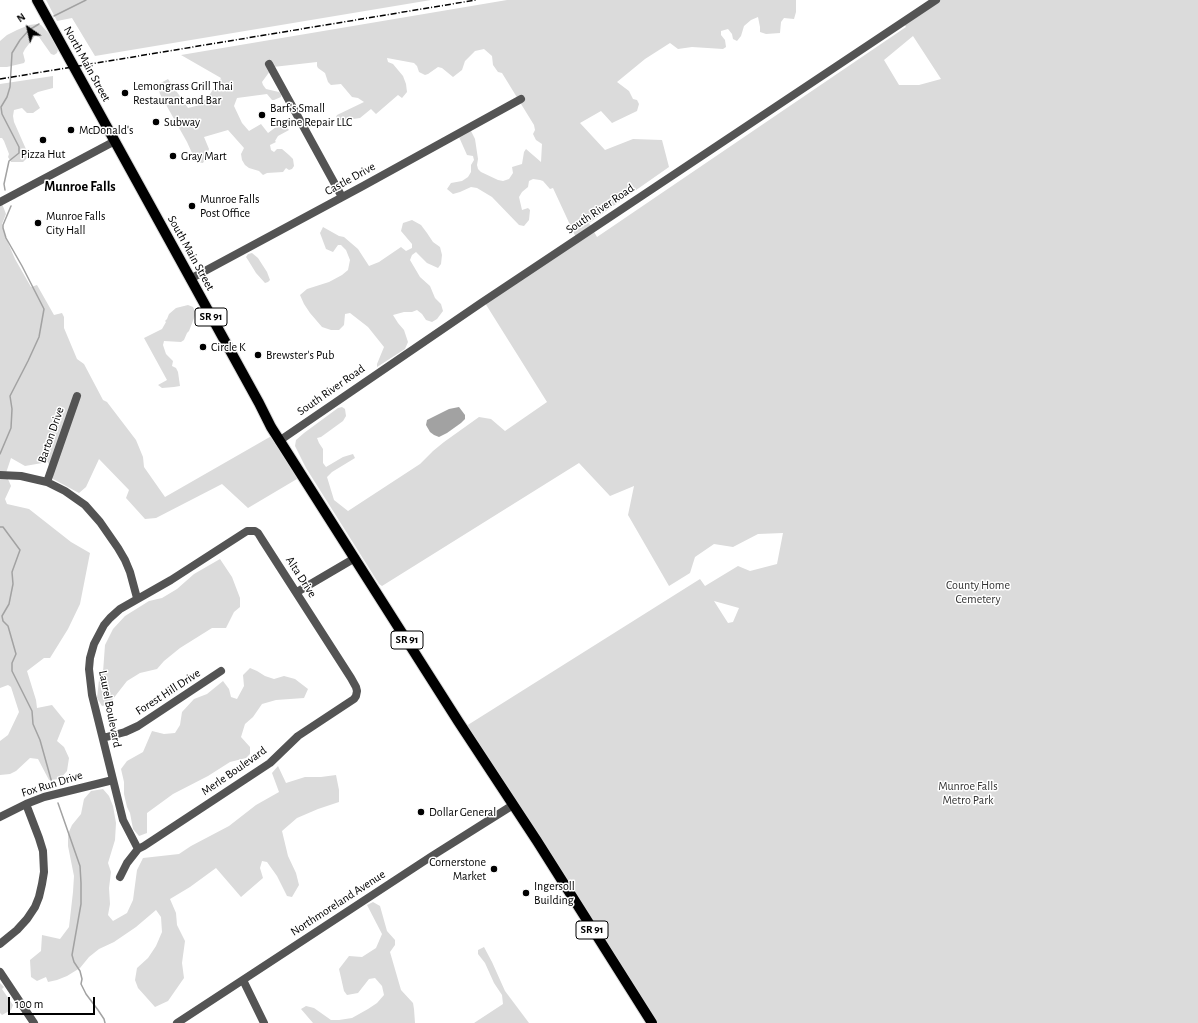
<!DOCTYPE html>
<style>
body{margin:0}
#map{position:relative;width:1198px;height:1023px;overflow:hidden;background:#fff;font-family:"Alegreya Sans",sans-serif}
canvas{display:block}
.north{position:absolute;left:8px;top:8px;width:40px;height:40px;-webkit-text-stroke:3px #fff;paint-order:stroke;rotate:326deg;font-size:11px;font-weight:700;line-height:16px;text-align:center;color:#000}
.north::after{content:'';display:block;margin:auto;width:14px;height:18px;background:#000;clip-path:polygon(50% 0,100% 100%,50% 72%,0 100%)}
.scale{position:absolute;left:8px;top:997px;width:87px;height:18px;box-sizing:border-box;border:2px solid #000;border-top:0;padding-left:5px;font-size:12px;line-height:14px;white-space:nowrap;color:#000;-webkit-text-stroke:3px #fff;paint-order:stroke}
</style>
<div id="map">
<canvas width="1198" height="1023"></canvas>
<div class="north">N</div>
<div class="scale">100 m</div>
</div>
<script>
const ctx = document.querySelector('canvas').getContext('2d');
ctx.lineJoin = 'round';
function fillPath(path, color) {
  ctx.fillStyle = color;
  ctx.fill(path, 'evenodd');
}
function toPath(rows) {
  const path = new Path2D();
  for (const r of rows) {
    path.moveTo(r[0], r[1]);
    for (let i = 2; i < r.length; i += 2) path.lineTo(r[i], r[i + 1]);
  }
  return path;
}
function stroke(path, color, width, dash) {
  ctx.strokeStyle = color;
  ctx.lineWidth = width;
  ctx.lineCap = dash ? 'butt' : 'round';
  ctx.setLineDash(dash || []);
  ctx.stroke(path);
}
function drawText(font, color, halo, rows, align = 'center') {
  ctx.font = font + ' "Alegreya Sans",sans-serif';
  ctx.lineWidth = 3;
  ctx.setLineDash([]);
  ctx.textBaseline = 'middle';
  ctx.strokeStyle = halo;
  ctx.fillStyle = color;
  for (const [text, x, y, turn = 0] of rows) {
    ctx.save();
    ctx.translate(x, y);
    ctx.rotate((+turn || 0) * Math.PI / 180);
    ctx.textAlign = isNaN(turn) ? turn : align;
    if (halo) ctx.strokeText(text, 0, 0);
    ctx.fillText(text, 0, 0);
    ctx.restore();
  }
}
const green = toPath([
 [46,0,431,0,95,56,72,18,57,21],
 [507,0,796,0,796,12,794,19,784,18,781,22,780,33,766,34,760,32,760,27,758,17,751,20,744,26,741,36,737,41,733,39,732,34,728,29,721,31,721,35,725,40,726,47,723,49,692,47,678,49,670,43,645,59,617,82,629,91,633,99,637,100,639,104,637,111,612,123,601,111,580,123,605,150,633,139,662,140,669,167,589,223,597,237,906,27,903,22,936,0,1198,0,1198,1023,652,1023,463,728,700,579,705,586,738,566,750,571,777,564,783,533,758,534,733,547,714,544,695,557,690,573,669,586,628,515,634,486,610,496,579,463,382,586,379,584,306,468,295,446,296,440,304,433,338,408,342,407,345,409,346,416,343,421,321,437,317,438,319,443,323,449,323,463,326,467,343,457,353,454,355,458,332,472,327,477,334,500,348,511,420,464,433,451,444,442,479,417,491,419,505,431,547,402,485,303,578,242,553,188,550,189,543,181,540,180,533,179,529,181,528,187,522,192,519,197,522,210,528,208,530,210,529,220,524,226,519,225,492,197,477,188,471,187,460,192,453,194,447,189,451,183,462,181,468,177,471,172,471,165,474,160,473,156,467,155,459,137,468,130,471,131,475,139,478,159,477,165,478,169,481,172,498,180,503,181,509,179,513,173,512,167,522,164,524,152,526,149,541,162,542,144,536,140,533,134,535,130,534,125,502,73,498,72,493,65,492,56,484,49,475,51,465,61,462,70,453,77,442,68,438,67,428,74,425,75,419,72,417,66,414,63,387,58,388,62,393,64,403,76,406,84,407,92,402,98,398,95,376,114,371,109,360,118,353,119,340,120,336,117,337,115,364,102,358,98,352,97,341,84,331,85,328,82,325,73,318,68,317,66,317,62,273,67,262,82,263,85,266,89,279,92,281,94,281,97,274,100,272,100,267,94,237,98,234,106,242,123,249,131,261,124,268,133,276,127,286,126,289,130,278,136,275,141,276,142,270,145,271,150,274,152,277,149,282,149,289,155,293,159,294,166,292,169,289,170,286,168,283,172,267,173,263,175,259,171,249,168,245,165,242,160,241,154,244,148,228,130,204,137,209,149,206,157,203,163,196,162,193,160,192,153,187,142,160,94,157,85,168,79,188,108,200,105,210,94,221,78,181,55],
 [913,36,941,79,919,85,899,85,884,60],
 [714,601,739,608,733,622,728,623],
 [37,24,41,25,51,36,58,50,57,53,54,55,51,54,39,37,35,36,25,49,23,53,25,61,24,63,7,67,0,67,0,41,7,35,17,30,29,25],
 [53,76,53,88,38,92,33,95,40,108,33,113,27,113,22,108,14,110,13,116,14,122,29,156,23,162,11,162,8,157,9,154,4,141,2,138,0,138,0,84],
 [1,201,6,214,2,224,3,228,6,238,15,259,31,287,37,285,54,315,62,313,64,317,64,328,77,359,84,364,103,400,107,402,136,440,143,457,144,467,165,497,275,434,302,476,248,508,222,484,156,518,145,519,126,498,129,490,99,459,86,487,79,493,53,479,48,462,25,466,11,458,5,476,0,475,0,202],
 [412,220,421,225,427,233,433,242,440,247,442,255,441,264,438,268,427,263,416,252,412,255,410,260,420,277,430,286,435,298,441,304,443,311,437,319,432,322,426,320,422,314,417,310,412,312,404,312,393,315,398,323,404,330,408,342,405,349,377,367,377,364,384,347,368,327,350,313,345,314,344,325,339,330,331,330,322,327,310,313,304,304,300,295,307,289,329,282,342,275,348,270,350,260,346,250,341,245,338,245,333,252,326,249,320,233,323,227,339,236,344,237,358,249,369,266,379,262,401,247,406,251,412,248,412,244,401,231,403,223],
 [252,253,258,258,267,272,270,280,268,282,265,283,256,273,248,260,246,257,248,254],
 [188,305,193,307,196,313,189,331,187,333,184,340,181,342,164,341,163,345,166,354,173,361,172,366,176,368,178,372,180,386,174,387,162,388,158,385,167,380,144,338,162,329,166,322,165,321,167,319,169,314,176,308],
 [0,478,8,479,11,486,5,499,7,504,29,509,71,542,90,553,80,604,68,629,50,658,44,658,27,671,36,700,37,708,52,705,65,721,57,741,64,747,69,758,67,771,60,779,49,780,38,759,30,758,16,771,10,774,0,775,0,741,8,735,19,712,11,687,8,685,0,688],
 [220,559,232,577,240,598,240,607,234,612,226,628,212,628,180,648,164,661,157,669,140,673,127,681,109,704,102,706,97,698,99,680,103,672,105,645,113,629,125,616,149,601,162,598,177,589,194,574],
 [250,668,257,671,265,676,274,679,284,676,295,679,308,689,304,698,276,700,262,704,253,717,245,724,241,737,250,747,250,754,246,758,230,762,208,776,173,794,147,813,147,833,139,836,133,829,130,813,127,807,124,794,124,782,121,769,127,761,143,752,152,731,164,734,175,733,180,725,182,712,194,699,207,694,223,681,229,689,231,697,237,699,244,686,243,675],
 [278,766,286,783,305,777,321,777,336,775,339,790,339,802,318,809,297,818,282,831,288,856,296,873,299,885,292,897,287,896,277,876,267,862,262,861,260,868,263,878,241,897,216,868,190,887,170,899,176,913,177,925,185,941,182,963,184,978,168,1001,155,1007,138,988,135,980,137,968,148,958,156,946,162,932,161,917,156,910,136,927,114,942,99,949,89,957,80,968,67,976,57,980,48,982,46,977,37,981,31,977,30,960,41,951,42,935,60,939,69,927,73,892,74,876,68,846,68,834,72,825,81,814,84,799,91,791,103,789,109,796,113,806,116,823,115,840,108,863,111,872,109,888,110,904,108,915,113,921,127,913,133,900,137,870,143,858,179,854,191,846,229,826,256,805,279,792,272,773],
 [373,902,380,906,387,931,395,940,395,945,390,952,401,990,413,1003,414,1009,415,1023,313,1023,301,1009,306,1006,314,1008,331,1020,339,1020,352,1018,368,1009,377,1003,384,995,382,986,375,978,369,979,358,993,347,995,344,991,339,969,349,956,362,957,376,948,382,934,367,905],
 [484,947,492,962,505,991,529,1023,474,1023,503,1004,502,995,494,983,485,963,478,954,478,950],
 [0,983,4,987,2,989,13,1005,11,1010,2,1015,0,1013]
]);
const water = toPath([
 [459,407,465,415,465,419,461,423,447,433,439,437,434,435,430,432,426,425,427,420,449,409]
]);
const stream = toPath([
 [54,16,86,0],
 [5,190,4,184,9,161,19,153,19,147,2,114,1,107,7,97,10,87,12,53,20,40,29,30,39,24],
 [0,454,11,428,12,409,10,396,28,361,39,337,44,309,22,266,6,238,3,228,3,225,11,206],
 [0,527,3,527,20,550,12,572,13,584,9,604,2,616,3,621,8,626,16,654,12,663,12,671,32,711,33,724,40,740,52,783],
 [58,803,80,866,81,883,81,904,72,955,74,962,80,971,82,979,81,984,86,994,98,1010,104,1019,105,1023]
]);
const minor = toPath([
 [269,64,342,197],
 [0,202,115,141],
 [190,279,363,186,521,99],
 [279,441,481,303,936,0],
 [0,475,21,476,47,482,65,491,85,505,100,522,118,548,125,560,130,572,137,598],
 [47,482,77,396],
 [297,592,355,558],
 [103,738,125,732,138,726,221,671],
 [0,817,26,804,44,797,113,780],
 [120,877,127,863,138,849,144,846,270,763,298,736,354,699,356,696,357,691,356,687,351,678,263,541,258,533,255,531,247,531,171,580,120,609,110,618,104,625,94,644,90,658,89,669,92,695,123,820,138,849],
 [0,944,17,930,27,919,35,907,39,897,42,884,44,872,43,851,39,838,26,804],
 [0,972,34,1023],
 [243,980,264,1023],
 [177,1023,432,856,513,805]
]);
const major = toPath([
 [37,0,259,403,271,427,458,721,537,841,652,1023]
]);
const rail = toPath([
 [0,79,476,0]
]);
const markers = [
 [125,93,4,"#000"],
 [262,115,4,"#000"],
 [156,122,4,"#000"],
 [71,130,4,"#000"],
 [43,140,4,"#000"],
 [173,156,4,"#000"],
 [192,206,4,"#000"],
 [38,223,4,"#000"],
 [203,347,4,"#000"],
 [258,355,4,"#000"],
 [421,812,4,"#000"],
 [494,869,4,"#000"],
 [526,893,4,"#000"]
];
const shields = [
 [211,317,32],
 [407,640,32],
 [592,930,32]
];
const shieldNames = [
 ["SR 91",211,317],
 ["SR 91",407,640],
 ["SR 91",592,930]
];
const streetNames = [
 ["North Main Street",87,64,61],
 ["Castle Drive",350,179,-29],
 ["South River Road",600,209,-34],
 ["South Main Street",191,253,61],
 ["South River Road",331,390,-35],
 ["Barton Drive",51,435,-71],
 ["Alta Drive",301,577,57],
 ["Forest Hill Drive",168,692,-33],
 ["Laurel Boulevard",110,709,79],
 ["Merle Boulevard",234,771,-35],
 ["Fox Run Drive",52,784,-17],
 ["Northmoreland Avenue",338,903,-33]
];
const poiNames = [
 ["Lemongrass Grill Thai",133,86],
 ["Restaurant and Bar",133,100],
 ["Barf's Small",270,108],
 ["Engine Repair LLC",270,122],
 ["Subway",164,122],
 ["McDonald's",79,130],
 ["Pizza Hut",43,154,"center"],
 ["Gray Mart",181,156],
 ["Munroe Falls",200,199],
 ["Post Office",200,213],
 ["Munroe Falls",46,216],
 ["City Hall",46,230],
 ["Circle K",211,347],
 ["Brewster's Pub",266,355],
 ["Dollar General",429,812],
 ["Cornerstone",486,862,"right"],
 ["Market",486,876,"right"],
 ["Ingersoll",534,886],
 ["Building",534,900]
];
const parkNames = [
 ["County Home",978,585],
 ["Cemetery",978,599],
 ["Munroe Falls",968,786],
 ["Metro Park",968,800]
];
const quarterNames = [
 ["Munroe Falls",80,187]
];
fillPath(green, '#dbdbdb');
fillPath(water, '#a2a2a2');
stroke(stream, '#a2a2a2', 1.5);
stroke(major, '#dbdbdb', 12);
stroke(minor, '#545454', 8);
stroke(major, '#000', 10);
stroke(rail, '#000', 1.5, [6, 2, 1, 2]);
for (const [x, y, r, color] of markers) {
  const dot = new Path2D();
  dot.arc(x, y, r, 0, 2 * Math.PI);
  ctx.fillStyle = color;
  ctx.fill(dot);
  stroke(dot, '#fff', 1.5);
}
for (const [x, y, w] of shields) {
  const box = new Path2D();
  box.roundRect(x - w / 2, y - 9, w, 18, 3);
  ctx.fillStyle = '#fff';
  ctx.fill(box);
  stroke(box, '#000', 1);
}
drawText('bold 11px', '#000', null, shieldNames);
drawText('12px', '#000', '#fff', streetNames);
drawText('12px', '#000', '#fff', poiNames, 'left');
drawText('12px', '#323232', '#fff', parkNames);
drawText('bold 14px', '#000', '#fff', quarterNames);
</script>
